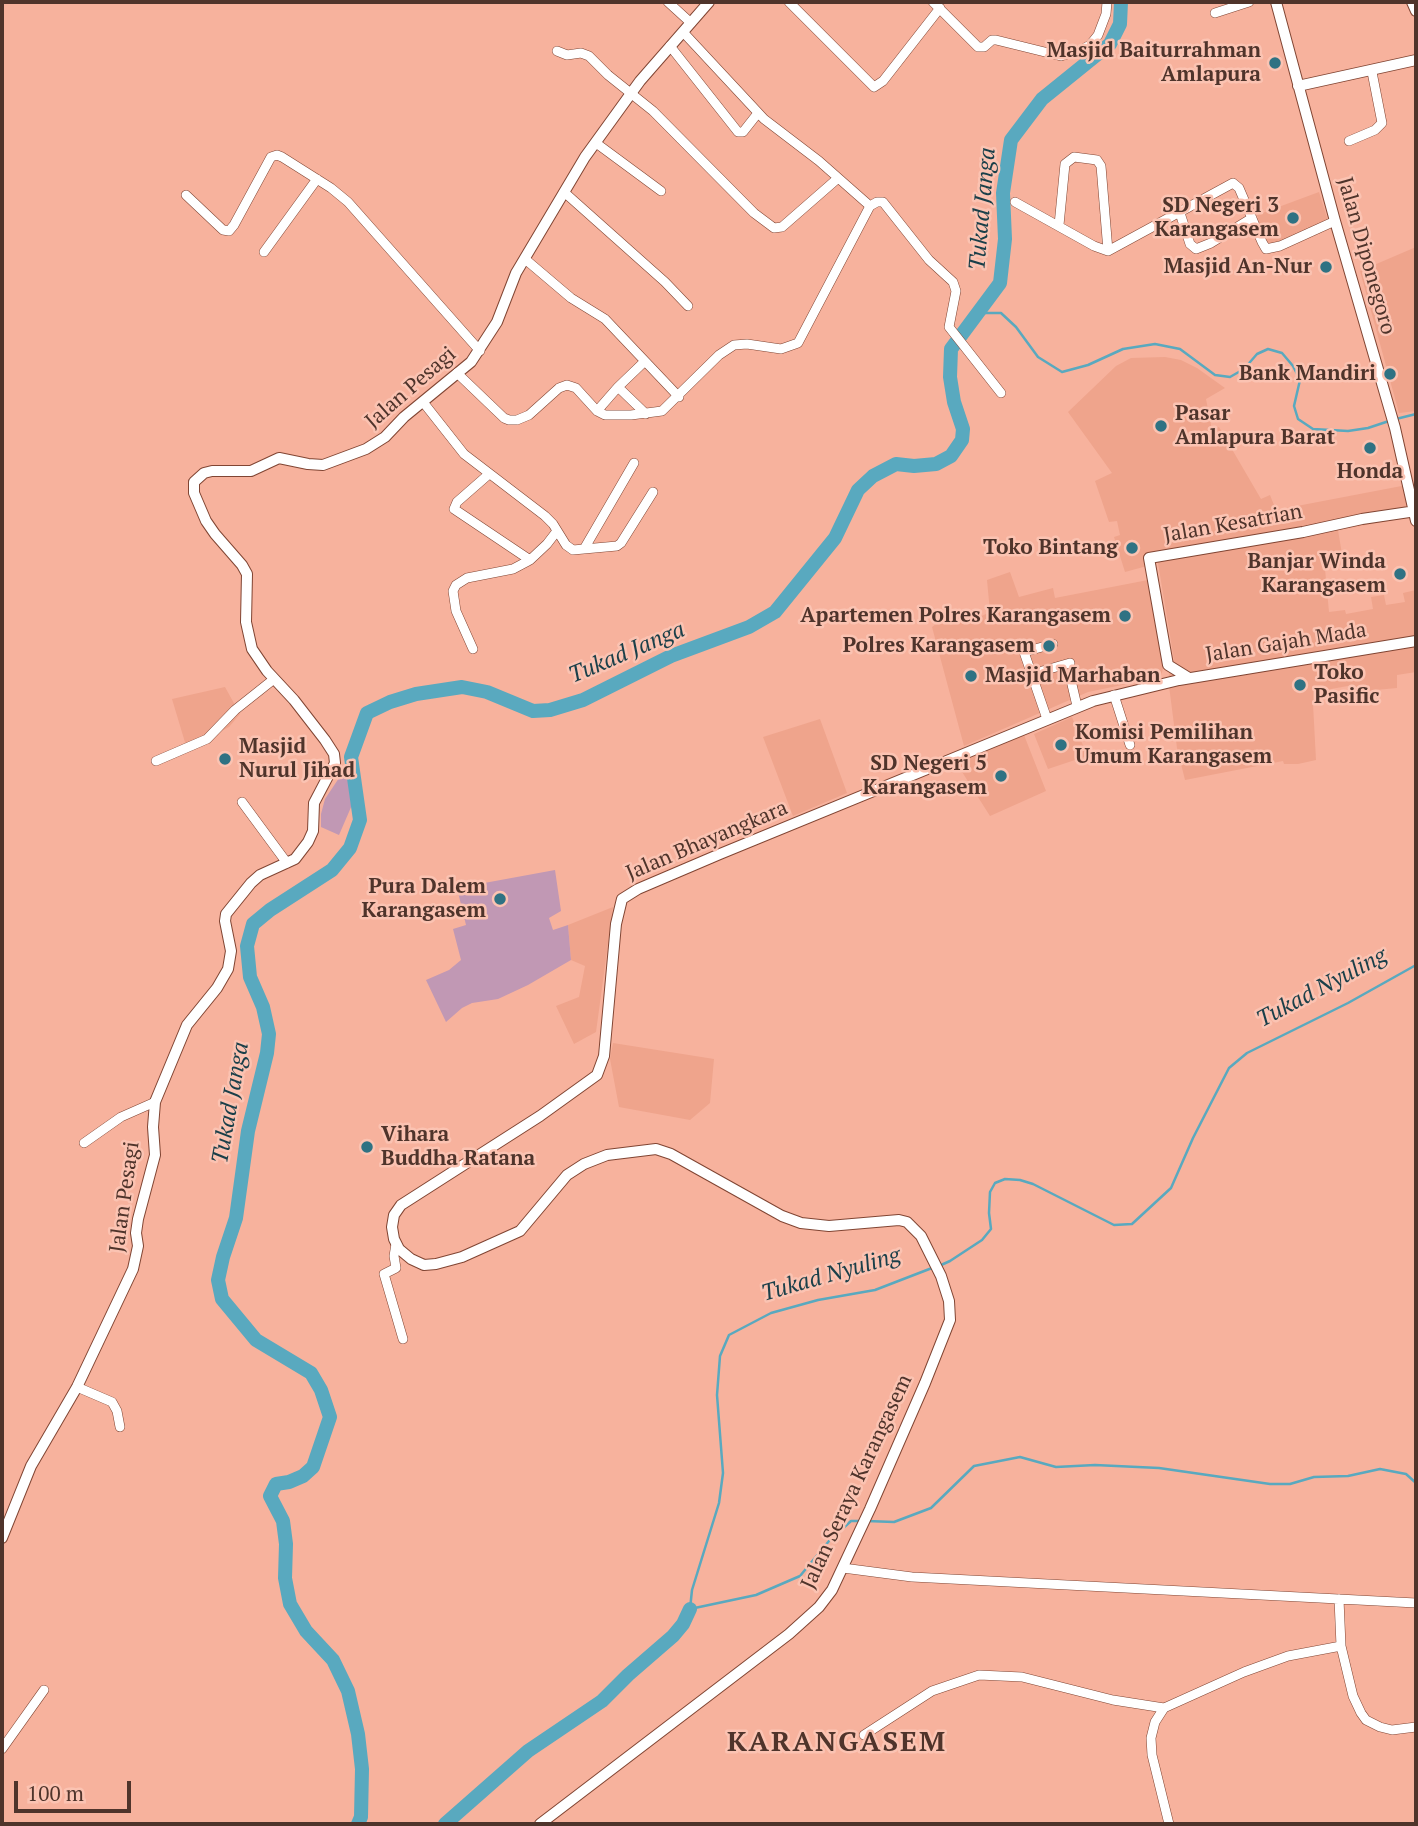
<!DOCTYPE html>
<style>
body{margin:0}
#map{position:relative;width:1418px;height:1826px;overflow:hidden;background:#f7b29d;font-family:"PT Serif",serif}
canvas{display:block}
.frame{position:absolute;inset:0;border:4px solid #4f342b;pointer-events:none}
.scale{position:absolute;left:14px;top:1781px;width:117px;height:32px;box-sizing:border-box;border:4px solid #4f342b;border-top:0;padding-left:9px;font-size:21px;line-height:24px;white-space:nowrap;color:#4f342b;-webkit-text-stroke:5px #fbc3b2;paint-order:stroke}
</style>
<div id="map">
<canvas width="1418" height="1826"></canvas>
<div class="frame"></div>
<div class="scale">100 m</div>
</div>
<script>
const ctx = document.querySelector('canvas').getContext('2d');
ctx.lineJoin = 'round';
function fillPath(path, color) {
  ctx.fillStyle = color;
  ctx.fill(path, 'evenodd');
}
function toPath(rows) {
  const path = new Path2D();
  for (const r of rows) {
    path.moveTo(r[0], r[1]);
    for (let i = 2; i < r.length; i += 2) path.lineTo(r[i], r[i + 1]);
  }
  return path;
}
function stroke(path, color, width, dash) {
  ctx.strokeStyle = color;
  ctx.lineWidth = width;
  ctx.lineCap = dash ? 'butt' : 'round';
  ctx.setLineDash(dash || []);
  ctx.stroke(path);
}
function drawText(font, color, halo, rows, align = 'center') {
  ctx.font = font + ' "PT Serif",serif';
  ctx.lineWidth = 5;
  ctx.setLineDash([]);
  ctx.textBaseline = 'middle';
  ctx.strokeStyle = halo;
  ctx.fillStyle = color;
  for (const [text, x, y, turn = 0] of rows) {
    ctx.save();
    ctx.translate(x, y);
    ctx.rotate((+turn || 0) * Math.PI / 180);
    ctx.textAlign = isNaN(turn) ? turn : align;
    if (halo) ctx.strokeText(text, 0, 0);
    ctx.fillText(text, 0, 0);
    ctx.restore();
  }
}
const built = toPath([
 [1319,192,1328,221,1270,245,1264,239,1257,215],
 [1416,247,1416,411,1399,413,1360,271],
 [1165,357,1181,360,1197,368,1225,388,1206,399,1212,430,1219,427,1261,499,1270,495,1276,510,1412,484,1416,516,1338,530,1342,554,1324,558,1329,612,1345,610,1346,614,1373,609,1371,597,1384,595,1386,605,1405,602,1403,593,1416,590,1416,672,1397,675,1397,688,1354,692,1353,685,1315,692,1316,702,1313,704,1316,760,1298,764,1284,764,1283,761,1185,780,1177,748,1168,678,1174,660,1158,563,1125,572,1114,537,1120,535,1117,521,1109,522,1095,481,1112,473,1068,412,1116,366,1131,358],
 [1010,572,1019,597,1053,588,1055,598,1148,580,1164,664,1161,677,1088,692,964,746,932,627,956,609,965,624,990,612,987,580],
 [225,687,240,714,229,727,187,749,172,699],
 [1072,717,1087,756,1048,769,1034,734],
 [820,719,847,793,793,816,763,737],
 [1024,735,1046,791,990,816,957,764],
 [613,907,596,1032,574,1044,556,1006,579,997,585,966,571,960,568,925],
 [613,1043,714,1059,710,1103,690,1120,619,1107,610,1059]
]);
const green = toPath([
 [345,769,352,779,355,798,339,835,321,827,321,814,325,799],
 [555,870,561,911,549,918,553,930,568,925,571,960,528,985,498,999,472,1003,462,1008,446,1022,426,980,449,970,461,960,453,929,466,925,457,888]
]);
const stream = toPath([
 [977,313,1001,313,1016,327,1038,357,1062,372,1088,365,1123,349,1155,344,1180,349,1215,375,1230,377,1244,369,1257,354,1268,349,1282,353,1293,366,1300,380,1294,406,1298,419,1313,429,1348,431,1368,428,1389,421],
 [1396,419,1416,414],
 [939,1266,950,1261,982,1240,991,1229,989,1213,990,1192,995,1183,1005,1179,1020,1180,1033,1184,1114,1225,1132,1224,1171,1188,1193,1138,1229,1068,1247,1053,1348,1003,1416,965],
 [860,1521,851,1521,829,1541,800,1576,756,1595,690,1609,692,1590,719,1503,723,1473,717,1395,720,1356,729,1335,771,1313,818,1300,875,1290,932,1268],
 [867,1521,894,1522,931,1508,974,1466,1020,1457,1056,1467,1095,1465,1159,1468,1270,1484,1290,1484,1314,1477,1348,1476,1380,1469,1406,1474,1416,1483]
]);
const river = toPath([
 [358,1824,361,1817,362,1769,358,1734,348,1691,333,1660,306,1631,290,1604,285,1578,286,1544,283,1521,270,1496,276,1484,289,1482,303,1476,313,1467,330,1417,321,1390,311,1373,256,1340,222,1299,218,1280,223,1257,236,1218,248,1131,267,1053,269,1034,263,1007,250,977,247,946,253,924,270,910,332,870,350,848,360,820,351,757,367,713,390,702,416,694,462,687,487,692,533,711,550,710,583,700,671,656,749,627,775,612,835,538,858,490,873,476,896,464,914,466,936,464,951,456,962,440,963,429,954,402,950,377,951,349,1000,283,1005,239,1003,193,1011,140,1042,99,1110,44,1120,24,1121,2],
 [445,1824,528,1751,602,1701,628,1675,673,1636,683,1624,690,1609]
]);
const minor = toPath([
 [668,2,691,23],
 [789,2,874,87,883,81,940,8],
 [933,2,978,47,984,47,992,40,996,40,1061,56,1081,50,1090,45,1098,35,1106,14,1107,2],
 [1215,13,1249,2],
 [683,32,764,119,819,161,870,206,877,202,883,202,929,260,953,282,956,291,949,327,1001,393],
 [670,46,738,132,743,132,758,113],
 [557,51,567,55,581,53,589,56,608,75,653,111,754,213,774,228,782,227,837,179],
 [1349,141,1375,130,1382,123,1372,72],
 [596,143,661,191],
 [564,192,665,282,688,306],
 [186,195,223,230,229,231,234,225,271,157,277,155,282,157,331,188,348,202,480,351],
 [1015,202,1094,246,1108,251,1233,183,1239,188,1262,242,1266,249,1280,246,1335,221],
 [1180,213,1190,244,1196,249,1211,243,1252,218],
 [1059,225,1065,164,1074,157,1097,160,1101,166,1108,251],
 [264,252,317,179],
 [525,259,571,298,605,319,679,397],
 [457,373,504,418,509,420,517,420,529,415,559,388,567,385,576,388,597,411,605,415,631,415,662,411,719,355,734,345,747,344,781,349,798,343,870,206],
 [618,387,644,362],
 [423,402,464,454,545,516,553,524,566,545,573,550,617,546,621,543,653,492],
 [597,411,618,387,646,414],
 [584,549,634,463],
 [530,560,547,544,557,531],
 [473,649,456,611,453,591,456,585,467,578,513,569,530,560,454,509,457,502,489,474],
 [1032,674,1070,663],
 [1070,676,1077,706],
 [1114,695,1130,745],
 [1047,719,1024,652,1053,644],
 [156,761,207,739,235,710,274,679],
 [242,802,287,863],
 [84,1143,121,1117,155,1102],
 [396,1244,394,1256,396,1268,384,1274,403,1339],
 [77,1387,112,1402,117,1411,120,1427],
 [843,1568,912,1577,1416,1603],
 [1339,1599,1341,1646,1353,1696,1361,1713,1366,1720,1380,1727,1392,1730,1416,1727],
 [1164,1708,1155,1722,1151,1738,1152,1755,1169,1824],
 [864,1735,932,1691,979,1675,1022,1677,1113,1700,1164,1708,1244,1672,1288,1656,1341,1646],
 [2,1749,44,1690]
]);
const tertiary = toPath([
 [1276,2,1335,221,1395,428,1416,521],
 [1412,2,1416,11],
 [1298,86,1416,60],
 [1189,678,1168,665,1149,558,1303,532,1362,519,1416,511],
 [2,1538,31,1466,77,1387,133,1269,138,1246,136,1233,138,1219,155,1155,153,1127,155,1102,187,1025,217,988,228,969,231,951,225,921,226,914,251,883,260,875,295,859,308,842,313,831,314,803,335,763,334,754,325,740,294,700,267,671,252,649,246,622,247,574,242,565,215,534,206,521,194,493,194,482,204,473,212,471,251,471,279,458,308,464,323,465,366,449,385,437,404,417,471,362,497,322,516,273,585,157,640,81,709,2],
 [540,1824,789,1634,819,1607,832,1590,870,1509,925,1383,950,1320,949,1301,941,1276,921,1236,907,1222,899,1220,829,1226,801,1223,782,1216,671,1154,656,1149,607,1155,584,1164,567,1175,520,1231,462,1257,436,1264,424,1265,411,1259,399,1249,394,1239,392,1227,394,1215,401,1205,540,1116,597,1075,604,1056,616,924,622,899,638,889,720,854,1093,701,1179,680,1416,641]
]);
const markers = [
 [1275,63,7,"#2f7283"],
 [1293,218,7,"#2f7283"],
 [1326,267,7,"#2f7283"],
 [1390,374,7,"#2f7283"],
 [1161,426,7,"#2f7283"],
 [1370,448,7,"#2f7283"],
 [1132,548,7,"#2f7283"],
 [1400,574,7,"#2f7283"],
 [1125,616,7,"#2f7283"],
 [1049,646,7,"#2f7283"],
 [971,676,7,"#2f7283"],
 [1300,685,7,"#2f7283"],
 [1061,745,7,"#2f7283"],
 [225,759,7,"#2f7283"],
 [1001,776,7,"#2f7283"],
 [500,899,7,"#2f7283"],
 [367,1147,7,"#2f7283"]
];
const poiNames = [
 ["Masjid Baiturrahman",1261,51],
 ["Amlapura",1261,75],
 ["SD Negeri 3",1279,206],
 ["Karangasem",1279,230],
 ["Masjid An-Nur",1312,267],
 ["Bank Mandiri",1376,374],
 ["Pasar",1175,414,"left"],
 ["Amlapura Barat",1175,438,"left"],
 ["Honda",1370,472,"center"],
 ["Toko Bintang",1118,548],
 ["Banjar Winda",1386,562],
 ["Karangasem",1386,586],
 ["Apartemen Polres Karangasem",1111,616],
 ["Polres Karangasem",1035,646],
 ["Toko",1314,673,"left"],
 ["Pasific",1314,697,"left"],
 ["Masjid Marhaban",985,676,"left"],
 ["Komisi Pemilihan",1075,733,"left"],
 ["Umum Karangasem",1075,757,"left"],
 ["Masjid",239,747,"left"],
 ["Nurul Jihad",239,771,"left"],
 ["SD Negeri 5",987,764],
 ["Karangasem",987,788],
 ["Pura Dalem",486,887],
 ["Karangasem",486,911],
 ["Vihara",381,1135,"left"],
 ["Buddha Ratana",381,1159,"left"]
];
const streetNames = [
 ["Jalan Diponegoro",1366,256,74],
 ["Jalan Pesagi",411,388,-41],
 ["Jalan Kesatrian",1233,524,-10],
 ["Jalan Gajah Mada",1286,643,-9],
 ["Jalan Bhayangkara",707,841,-23],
 ["Jalan Pesagi",125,1197,-82],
 ["Jalan Seraya Karangasem",857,1482,-65]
];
const waterNames = [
 ["Tukad Janga",983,209,-85],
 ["Tukad Janga",627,653,-23],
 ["Tukad Nyuling",1322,988,-28],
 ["Tukad Janga",231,1103,-80],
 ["Tukad Nyuling",831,1275,-16]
];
const districtNames = [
 ["KARANGASEM",837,1743]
];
fillPath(built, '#efa48c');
fillPath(green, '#c198b4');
stroke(stream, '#59a9bf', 2.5);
stroke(river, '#59a9bf', 14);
stroke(minor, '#804533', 10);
stroke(tertiary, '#804533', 12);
stroke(minor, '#fff', 9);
stroke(tertiary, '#fff', 10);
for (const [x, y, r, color] of markers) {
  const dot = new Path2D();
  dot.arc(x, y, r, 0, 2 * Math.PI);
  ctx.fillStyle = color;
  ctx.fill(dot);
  stroke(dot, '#fbc3b2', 2.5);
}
drawText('bold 21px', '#4f342b', '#fbc3b2', poiNames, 'right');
drawText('21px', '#4f342b', '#fbc3b2', streetNames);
drawText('italic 23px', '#1a3f49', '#fbc3b2', waterNames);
ctx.letterSpacing = '2px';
drawText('bold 28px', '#4f342b', '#fbc3b2', districtNames);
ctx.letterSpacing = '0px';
</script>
